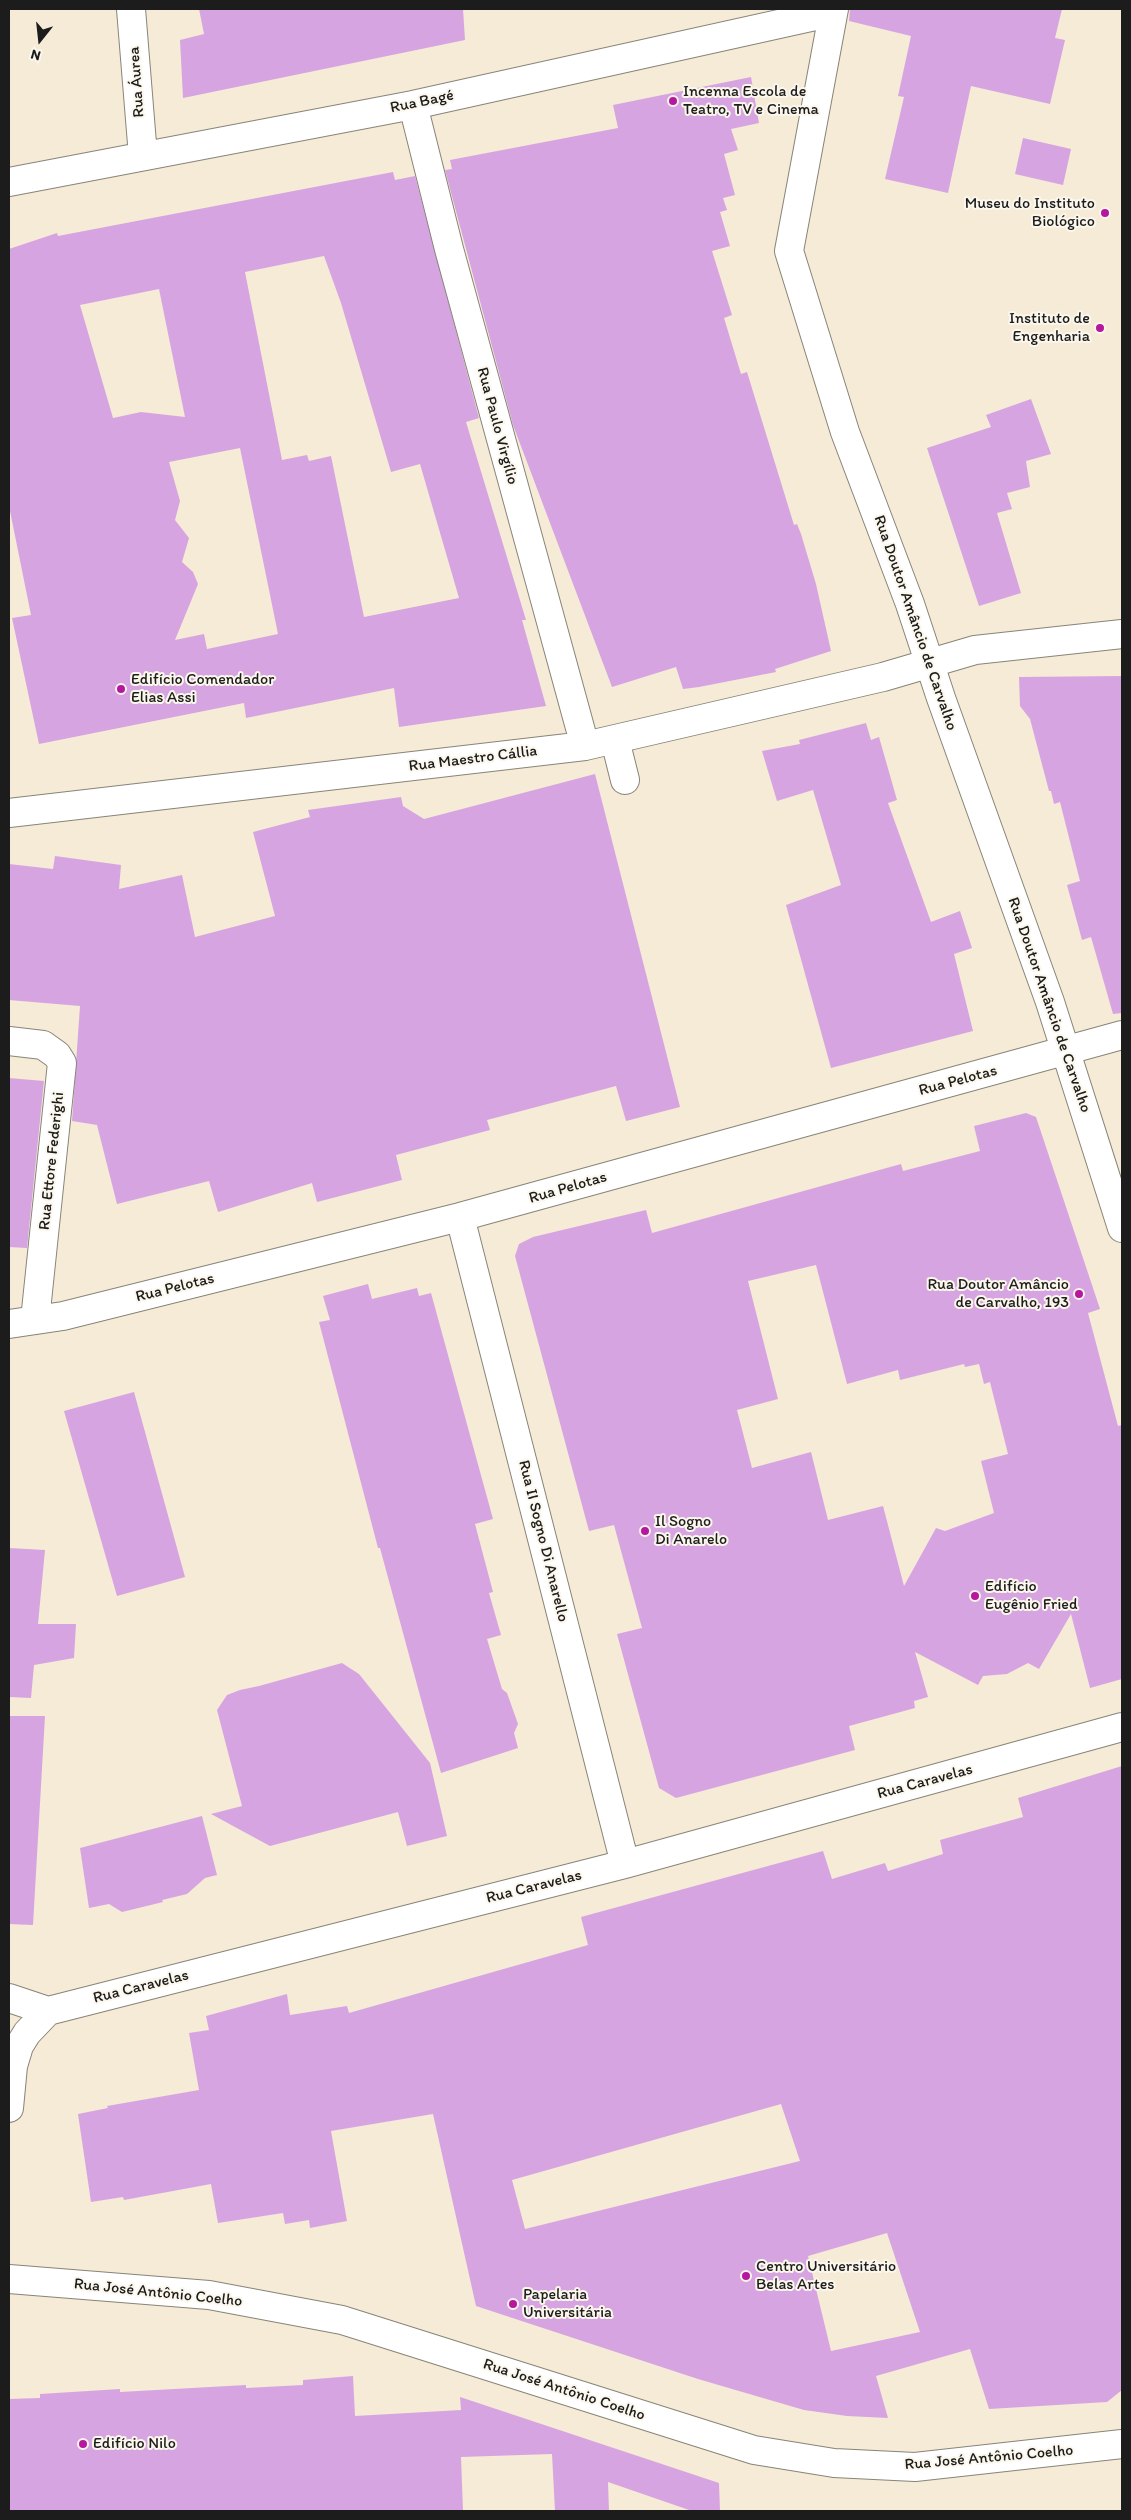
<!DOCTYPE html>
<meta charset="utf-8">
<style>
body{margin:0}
#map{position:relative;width:1131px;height:2520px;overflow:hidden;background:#f5ebd6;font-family:Itim,sans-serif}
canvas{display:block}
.frame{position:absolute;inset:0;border:10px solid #1c1c1c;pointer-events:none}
.north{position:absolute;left:15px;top:15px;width:50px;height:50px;-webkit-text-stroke:4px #fbf7ec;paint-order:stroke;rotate:196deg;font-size:14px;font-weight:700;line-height:20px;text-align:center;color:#1c1c1c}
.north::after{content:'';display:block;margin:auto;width:18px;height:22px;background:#1c1c1c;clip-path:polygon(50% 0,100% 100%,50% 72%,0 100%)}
</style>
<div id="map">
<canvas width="1131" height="2520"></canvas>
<div class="frame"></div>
<div class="north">N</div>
</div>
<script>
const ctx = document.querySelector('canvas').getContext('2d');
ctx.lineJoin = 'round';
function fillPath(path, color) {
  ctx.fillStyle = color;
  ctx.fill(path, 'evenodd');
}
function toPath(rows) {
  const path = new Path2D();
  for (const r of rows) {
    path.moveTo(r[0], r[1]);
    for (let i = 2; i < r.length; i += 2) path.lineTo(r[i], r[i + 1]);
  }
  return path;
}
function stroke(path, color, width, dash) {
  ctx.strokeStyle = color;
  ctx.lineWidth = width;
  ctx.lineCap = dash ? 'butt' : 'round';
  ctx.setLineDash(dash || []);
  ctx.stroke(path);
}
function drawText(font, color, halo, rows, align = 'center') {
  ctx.font = font + ' Itim,sans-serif';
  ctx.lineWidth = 4;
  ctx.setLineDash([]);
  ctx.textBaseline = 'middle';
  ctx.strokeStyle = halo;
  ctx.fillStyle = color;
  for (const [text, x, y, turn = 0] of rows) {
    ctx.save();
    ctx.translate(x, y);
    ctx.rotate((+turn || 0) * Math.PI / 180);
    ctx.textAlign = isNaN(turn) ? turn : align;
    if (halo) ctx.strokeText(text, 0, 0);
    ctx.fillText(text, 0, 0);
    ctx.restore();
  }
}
const building = toPath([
 [199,9,463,9,465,40,183,98,180,40,204,34],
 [850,9,1062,9,1055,38,1065,40,1050,104,971,86,948,193,885,179,904,97,898,96,911,36,849,21],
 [751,77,759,123,731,129,738,150,724,154,735,195,723,198,727,210,720,212,730,246,712,251,732,315,724,318,741,374,747,372,794,525,797,524,801,534,816,584,831,651,775,669,776,672,699,687,683,689,676,667,612,687,513,425,445,170,452,169,450,160,618,128,613,105],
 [1023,138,1071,149,1063,185,1015,174],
 [393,172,395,180,415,176,479,418,466,422,526,620,522,620,546,706,399,727,394,688,246,718,244,703,39,744,12,618,31,615,9,506,9,249,57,233,58,236],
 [324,256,341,303,391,472,420,464,459,598,364,617,331,456,309,461,307,455,282,460,245,272],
 [159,289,185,417,141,412,113,418,80,305],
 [240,448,278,634,207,649,204,634,175,640,198,584,193,572,182,562,189,538,175,520,180,501,169,462],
 [1031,399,1051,454,1026,461,1030,487,1007,493,1012,509,997,513,1021,593,979,606,927,448,991,427,986,415],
 [1122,676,1122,1013,1113,1014,1091,937,1082,940,1067,885,1080,881,1060,802,1054,804,1051,791,1049,791,1030,719,1020,706,1019,677],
 [866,723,871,740,879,737,897,800,888,803,931,922,960,911,972,948,954,954,973,1031,831,1068,786,905,841,885,813,790,777,801,762,751,800,744,799,740],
 [595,774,680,1107,626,1121,616,1086,487,1120,490,1130,396,1155,402,1180,317,1202,312,1183,218,1212,209,1181,117,1204,97,1125,72,1121,80,1006,9,1000,9,864,53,869,55,856,121,865,119,889,182,875,195,937,275,916,253,832,310,817,308,810,401,797,403,806,424,819],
 [9,1078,44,1081,27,1248,9,1247],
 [1026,1113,1036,1117,1100,1309,1088,1313,1118,1426,1122,1425,1122,1679,1090,1688,1071,1614,1039,1669,1028,1663,1007,1674,983,1676,978,1685,915,1652,928,1697,914,1701,915,1708,849,1726,855,1750,676,1798,659,1788,617,1634,642,1628,614,1525,589,1531,515,1256,519,1244,533,1237,646,1210,652,1233,901,1164,903,1171,980,1151,974,1126],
 [816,1265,847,1384,898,1370,900,1380,964,1364,965,1367,979,1364,984,1384,990,1382,1008,1454,981,1461,994,1513,945,1531,936,1528,904,1586,883,1506,828,1520,811,1452,752,1468,737,1410,778,1399,748,1281],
 [368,1284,372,1299,417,1288,419,1296,431,1293,493,1519,475,1524,493,1592,489,1593,501,1635,487,1639,502,1689,507,1693,518,1724,514,1733,518,1748,441,1773,380,1548,378,1548,319,1322,330,1320,323,1296],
 [134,1392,185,1577,117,1596,64,1411],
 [9,1548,45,1550,38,1624,76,1624,74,1658,34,1665,31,1698,9,1697],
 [342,1663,359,1674,430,1763,447,1836,407,1846,398,1812,270,1846,211,1814,242,1806,217,1710,227,1695,240,1690,259,1686],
 [9,1716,45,1716,33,1925,9,1924],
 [1122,1766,1122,2390,1107,2402,989,2409,970,2349,876,2376,888,2418,847,2416,804,2410,698,2379,476,2306,433,2114,331,2131,347,2221,310,2228,309,2220,285,2224,283,2213,218,2223,211,2184,124,2200,123,2197,91,2202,78,2114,108,2108,107,2106,199,2090,189,2033,209,2030,206,2016,287,1994,290,2015,347,2006,349,2013,588,1945,581,1917,823,1851,832,1879,885,1863,888,1871,943,1854,940,1840,1023,1817,1018,1798],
 [781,2104,800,2161,525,2229,512,2180],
 [887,2233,920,2332,831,2351,808,2256],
 [202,1816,217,1875,205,1878,187,1894,162,1900,163,1902,122,1912,109,1904,89,1908,80,1848],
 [353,2376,355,2416,461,2410,460,2397,719,2483,720,2511,692,2511,608,2482,609,2511,555,2511,552,2454,461,2457,463,2511,9,2511,9,2399,40,2398,40,2394,120,2389,120,2392,246,2385,246,2388,303,2385,303,2380]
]);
const minor = toPath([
 [131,9,143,156],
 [834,9,789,251,845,432,910,604,941,698,1050,1002,1122,1228],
 [413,105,449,249,585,746],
 [9,182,413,105,833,12],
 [615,740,625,780],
 [9,813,585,746,883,677,975,650,1122,634],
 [9,1041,43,1045,57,1055,62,1063,35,1320],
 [460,1217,625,1864],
 [9,1324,63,1316,460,1217,1122,1035],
 [9,1998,48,2011],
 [9,2108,13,2066,19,2046,27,2033,48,2011,625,1864,1122,1727],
 [9,2279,209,2295,342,2320,754,2450,834,2463,915,2467,1122,2444]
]);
const markers = [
 [673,101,5,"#b5179e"],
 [1105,213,5,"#b5179e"],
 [1100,328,5,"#b5179e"],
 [121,689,5,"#b5179e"],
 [1079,1294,5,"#b5179e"],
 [645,1531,5,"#b5179e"],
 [975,1596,5,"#b5179e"],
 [746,2276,5,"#b5179e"],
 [513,2304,5,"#b5179e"],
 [83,2444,5,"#b5179e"]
];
const streetNames = [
 ["Rua Áurea",137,82,-94],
 ["Rua Bagé",422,102,-12],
 ["Rua Paulo Virgílio",497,426,75],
 ["Rua Doutor Amâncio de Carvalho",915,623,71],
 ["Rua Maestro Cállia",473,759,-7],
 ["Rua Doutor Amâncio de Carvalho",1049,1005,71],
 ["Rua Pelotas",958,1081,-15],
 ["Rua Ettore Federighi",52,1161,-84],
 ["Rua Pelotas",568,1188,-16],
 ["Rua Pelotas",175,1288,-14],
 ["Rua II Sogno Di Anarello",543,1541,76],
 ["Rua Caravelas",925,1782,-15],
 ["Rua Caravelas",534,1887,-14],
 ["Rua Caravelas",141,1987,-14],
 ["Rua José Antônio Coelho",158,2293,6],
 ["Rua José Antônio Coelho",564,2390,18],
 ["Rua José Antônio Coelho",989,2458,-5]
];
const poiNames = [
 ["Incenna Escola de",683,92],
 ["Teatro, TV e Cinema",683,110],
 ["Museu do Instituto",1095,204,"right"],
 ["Biológico",1095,222,"right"],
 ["Instituto de",1090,319,"right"],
 ["Engenharia",1090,337,"right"],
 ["Edifício Comendador",131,680],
 ["Elias Assi",131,698],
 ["Rua Doutor Amâncio",1069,1285,"right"],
 ["de Carvalho, 193",1069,1303,"right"],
 ["Il Sogno",655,1522],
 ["Di Anarelo",655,1540],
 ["Edifício",985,1587],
 ["Eugênio Fried",985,1605],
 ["Centro Universitário",756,2267],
 ["Belas Artes",756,2285],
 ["Papelaria",523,2295],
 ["Universitária",523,2313],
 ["Edifício Nilo",93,2444]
];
fillPath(building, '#d7a4e2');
stroke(minor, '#888479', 30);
stroke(minor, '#fff', 28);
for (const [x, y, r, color] of markers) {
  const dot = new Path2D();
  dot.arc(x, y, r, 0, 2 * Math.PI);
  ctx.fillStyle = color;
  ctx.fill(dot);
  stroke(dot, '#fbf7ec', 2);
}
drawText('16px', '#1c1c1c', '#fbf7ec', streetNames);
drawText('16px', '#1c1c1c', '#fbf7ec', poiNames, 'left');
</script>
